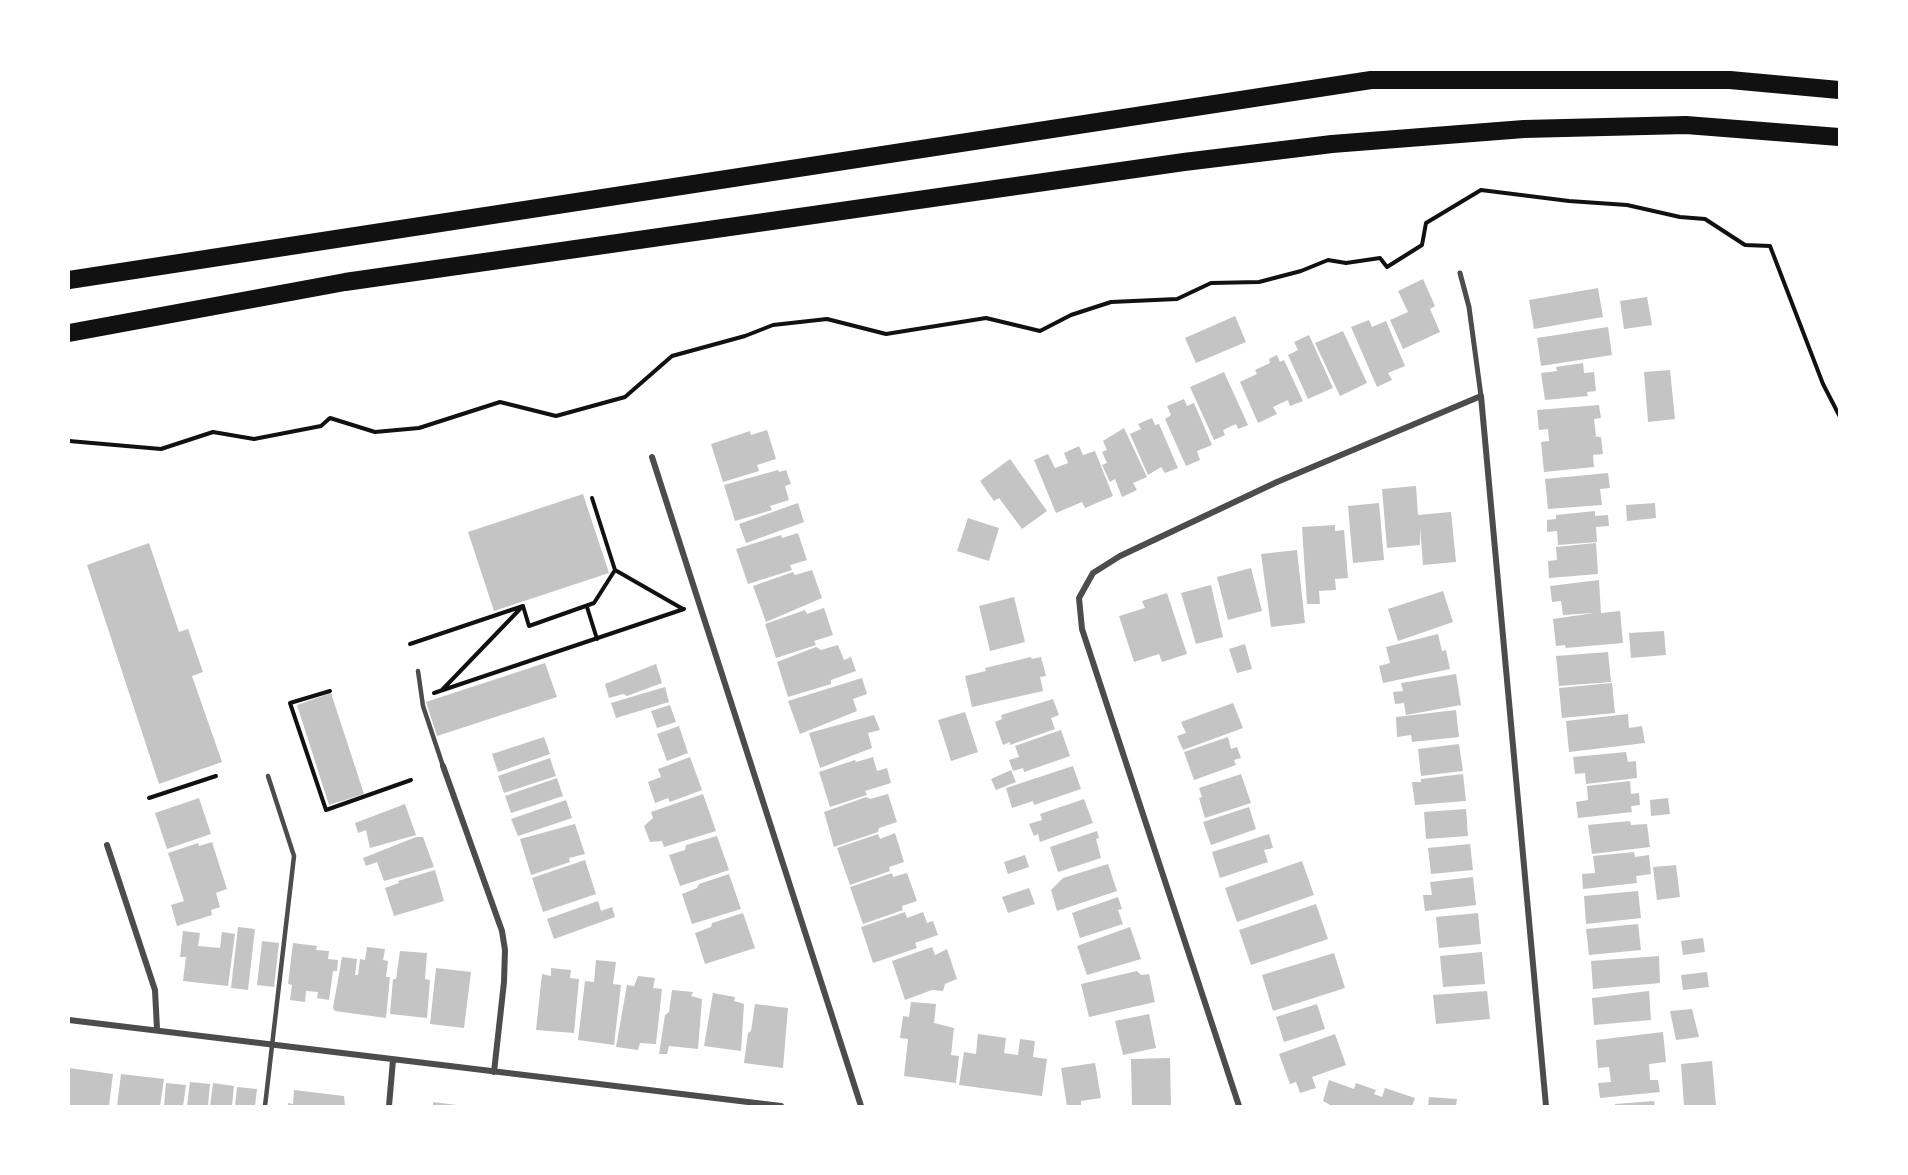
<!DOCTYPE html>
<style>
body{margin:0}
#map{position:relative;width:1908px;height:1175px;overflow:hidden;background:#fff;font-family:Mulish,sans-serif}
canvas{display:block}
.frame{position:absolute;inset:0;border:70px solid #fff;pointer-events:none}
</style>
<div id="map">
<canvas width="1908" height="1175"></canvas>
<div class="frame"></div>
</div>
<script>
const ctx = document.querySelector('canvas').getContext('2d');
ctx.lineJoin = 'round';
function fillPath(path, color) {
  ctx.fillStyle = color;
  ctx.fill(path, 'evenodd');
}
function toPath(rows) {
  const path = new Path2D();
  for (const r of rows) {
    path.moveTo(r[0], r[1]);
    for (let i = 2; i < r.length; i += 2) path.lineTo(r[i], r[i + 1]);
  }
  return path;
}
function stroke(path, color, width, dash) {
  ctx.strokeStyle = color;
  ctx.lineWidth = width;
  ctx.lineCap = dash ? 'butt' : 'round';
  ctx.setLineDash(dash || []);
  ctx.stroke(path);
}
const building = toPath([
 [1423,279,1435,306,1430,309,1440,332,1403,349,1390,320,1408,312,1398,291],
 [1598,288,1603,317,1534,329,1529,300],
 [1647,297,1652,325,1624,329,1620,301],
 [1235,316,1246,342,1196,363,1185,338],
 [1369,320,1372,327,1386,321,1405,366,1388,373,1392,380,1377,387,1351,327],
 [1608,327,1612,355,1541,366,1537,338],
 [1343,331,1367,383,1340,396,1315,343],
 [1309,335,1333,388,1308,399,1288,355,1298,350,1294,342],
 [1277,355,1280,362,1284,360,1303,401,1290,406,1288,400,1273,407,1277,414,1258,423,1240,382,1257,374,1255,370,1270,363,1269,359],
 [1583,363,1584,373,1594,372,1596,391,1587,392,1588,396,1545,400,1541,373,1557,371,1556,367],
 [1670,370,1675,419,1648,422,1644,372],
 [1224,372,1248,425,1238,429,1236,424,1223,430,1225,435,1214,440,1190,387],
 [1184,399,1187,406,1194,403,1212,445,1197,451,1200,460,1186,466,1165,419,1171,415,1167,406],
 [1599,405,1601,418,1594,419,1596,436,1592,436,1601,437,1603,454,1593,455,1594,467,1544,472,1541,442,1549,441,1548,429,1539,430,1537,410],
 [1152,418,1155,425,1159,424,1178,468,1165,473,1161,467,1148,475,1130,434,1141,429,1138,424],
 [1124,428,1147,477,1133,483,1137,490,1122,497,1115,479,1110,482,1102,465,1107,463,1102,452,1107,450,1103,441],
 [767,430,776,459,757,465,759,471,723,482,711,444,750,431,751,435],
 [1079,446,1083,455,1095,451,1113,496,1085,508,1082,502,1056,513,1034,460,1048,454,1055,468,1068,463,1064,453],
 [1010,459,1047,511,1022,529,999,498,994,501,980,481],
 [778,470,779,472,786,470,791,484,785,486,789,500,770,506,772,510,735,521,724,485],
 [1608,473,1610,488,1600,489,1602,505,1548,509,1545,479],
 [1416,486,1418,515,1451,512,1456,562,1423,565,1420,527,1420,545,1387,548,1382,489],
 [583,494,609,573,494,611,468,532],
 [798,503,804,522,746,543,739,524],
 [1379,503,1384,560,1353,563,1348,506],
 [1655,503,1656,518,1627,521,1626,505],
 [1595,511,1595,516,1608,515,1609,526,1596,527,1597,542,1558,545,1557,531,1547,532,1547,520,1556,519,1556,515],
 [968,518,999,528,989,561,957,551],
 [1335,525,1335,531,1344,530,1348,578,1335,579,1336,590,1319,591,1320,604,1307,604,1302,527],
 [798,533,807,560,790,565,792,570,748,584,736,549,781,535,782,538],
 [149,543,179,632,188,629,203,672,192,676,222,762,159,784,87,565],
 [1596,543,1598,574,1549,578,1548,561,1557,560,1556,547],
 [1297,550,1305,623,1271,627,1261,554],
 [1251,568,1262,611,1228,620,1217,577],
 [812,570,822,598,766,622,753,586,793,572,795,575],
 [1599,580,1601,613,1620,611,1623,643,1566,648,1565,645,1556,646,1553,619,1594,613,1563,615,1561,601,1552,602,1550,586],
 [1211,585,1223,637,1196,644,1181,593],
 [1443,591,1453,622,1398,641,1388,609],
 [1167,593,1187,654,1162,662,1159,654,1134,662,1119,616,1145,608,1142,601],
 [1014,597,1025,642,990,651,979,606],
 [824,608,833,635,814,641,816,645,776,658,765,624,805,610,807,614],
 [1664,631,1666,655,1631,658,1629,633],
 [1438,634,1442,651,1446,650,1450,669,1383,683,1379,666,1390,663,1386,647],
 [1245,644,1252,669,1237,673,1229,649],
 [838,645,844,660,851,657,856,671,831,680,831,684,788,697,777,662,816,647,821,650],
 [1608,652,1611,682,1559,686,1556,656],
 [1031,657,1032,659,1041,657,1046,676,1040,677,1043,691,972,707,965,676,986,671,985,668],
 [545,663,557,697,437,736,426,702],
 [656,664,662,683,627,696,623,694,609,698,605,684],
 [1456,674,1461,705,1406,715,1404,703,1395,704,1393,692,1403,691,1401,683],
 [862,678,867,694,853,699,857,711,800,734,788,701],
 [1612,683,1615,713,1562,718,1559,688],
 [665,687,669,702,616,718,611,703],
 [331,693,364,794,329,805,297,705],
 [1053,699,1059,715,1051,718,1055,729,1010,745,1010,742,1003,745,995,722,1002,719,1001,715],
 [1233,703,1243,728,1183,750,1177,736,1186,733,1181,722],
 [670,705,676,722,657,728,651,711],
 [1456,710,1459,737,1412,742,1411,735,1397,737,1396,717],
 [965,712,978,752,951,761,938,720],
 [1628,714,1629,728,1642,726,1645,743,1569,752,1566,721],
 [874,715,880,730,868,733,872,748,820,768,809,733],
 [679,726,688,753,667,761,657,734],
 [1061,730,1070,756,1024,772,1023,768,1013,771,1009,760,1019,757,1015,746],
 [544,737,550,754,498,772,492,754],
 [1228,737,1231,749,1237,747,1241,758,1234,760,1236,765,1194,780,1184,752],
 [1459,744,1463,771,1421,776,1418,749],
 [1626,752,1628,762,1636,761,1637,778,1586,784,1585,773,1575,774,1573,757],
 [690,757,702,790,670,802,668,798,655,803,648,782,661,777,658,769],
 [873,757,877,771,887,768,891,783,865,791,867,795,830,807,819,772,855,760,856,762],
 [550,758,556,776,504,793,498,776],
 [1073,766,1081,789,1034,805,1033,801,1012,808,1006,788],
 [1011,770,1016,782,996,790,991,779],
 [1241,774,1251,803,1205,818,1199,798,1202,797,1199,788],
 [1463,774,1466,801,1415,805,1412,782,1421,782,1421,779],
 [557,778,563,796,511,813,505,796],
 [1630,781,1631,794,1639,793,1640,805,1631,806,1632,812,1578,818,1576,802,1588,800,1587,786],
 [703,794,716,831,664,847,662,841,650,842,644,826,653,818,651,812],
 [888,794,897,822,879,828,878,832,834,847,824,812,866,797,870,799],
 [199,798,211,834,167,849,155,813],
 [1668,798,1670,814,1651,816,1650,800],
 [1084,799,1093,823,1040,842,1038,834,1034,836,1029,824,1042,820,1040,814],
 [566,800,572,818,518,836,511,819],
 [405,804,416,835,370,848,366,830,358,833,355,823],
 [1249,807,1256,829,1211,845,1203,822],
 [1466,809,1468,836,1426,839,1424,812],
 [1630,821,1631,825,1647,824,1650,847,1592,854,1588,825],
 [575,824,585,854,569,858,570,862,531,875,520,839],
 [1097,831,1099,838,1096,839,1101,858,1058,872,1050,847],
 [895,833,904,862,889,867,890,871,850,885,837,848,878,834,880,839],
 [1269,834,1273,848,1264,850,1268,862,1220,878,1212,852],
 [717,836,729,870,680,886,669,855,685,850,686,845],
 [416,837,423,837,434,867,384,881,377,862,366,866,363,858],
 [212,842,227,889,216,893,220,907,211,910,212,915,177,926,171,905,184,901,168,853,198,843,199,846],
 [1470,844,1473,870,1431,874,1428,848],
 [1634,852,1635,857,1649,855,1651,874,1636,876,1637,883,1583,889,1582,874,1595,873,1593,856],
 [1025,855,1029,867,1008,874,1004,862],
 [585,860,596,894,543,912,532,878],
 [1302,861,1314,895,1237,922,1225,888],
 [1108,864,1117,891,1057,911,1051,890,1063,878],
 [1676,865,1680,897,1657,900,1653,867],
 [435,870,444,901,394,916,385,888,399,883,398,881],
 [892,873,893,877,907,873,917,901,902,906,903,910,863,924,850,887],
 [729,874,741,909,692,924,682,894,697,888,699,884],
 [1473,877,1476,905,1425,911,1423,895,1432,895,1430,882],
 [1029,888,1035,904,1008,913,1002,897],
 [1638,891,1641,918,1586,924,1584,896],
 [1118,897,1122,909,1118,910,1123,924,1080,938,1072,913],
 [598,901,601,911,612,907,615,917,554,939,547,919],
 [1316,904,1328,939,1251,965,1239,930],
 [905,912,907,918,923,912,927,923,933,921,938,935,915,943,917,948,873,963,861,927],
 [743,913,755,948,705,964,695,933,711,927,712,923],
 [1478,913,1481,944,1439,948,1436,917],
 [1638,924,1641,950,1589,955,1586,929],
 [238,927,255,929,248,990,231,988],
 [1130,927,1141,959,1087,975,1077,946],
 [183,931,200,933,198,946,220,948,222,932,235,934,228,986,183,981,186,957,180,957],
 [1703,938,1705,952,1683,955,1681,941],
 [262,941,279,943,274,987,257,985],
 [293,943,317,946,316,950,329,951,328,959,338,960,337,971,333,971,329,1000,317,998,318,992,306,991,305,1002,290,1000,292,985,288,984],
 [367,947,385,949,383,960,388,961,386,977,390,977,386,1018,335,1011,333,1008,342,957,357,959,355,975,358,975,360,959,365,960],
 [932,947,935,955,947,949,957,979,945,984,943,991,932,990,905,1000,892,961],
 [400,951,427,953,425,979,430,980,427,1018,390,1014,393,979,396,979],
 [1482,952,1485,984,1443,987,1440,956],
 [1334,953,1345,988,1273,1011,1262,975],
 [1659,956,1660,983,1593,989,1591,961],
 [596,960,616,962,613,984,621,985,614,1045,578,1040,585,981,594,982],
 [436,968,471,972,464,1028,430,1024],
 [551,968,571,970,570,978,579,979,574,1033,536,1030,542,974,551,976],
 [1137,971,1141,975,1149,974,1155,1002,1089,1017,1081,984],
 [1707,972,1709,987,1683,990,1681,975],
 [638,976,655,978,653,988,662,989,656,1044,640,1043,638,1050,616,1047,627,985,634,986],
 [672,990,693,992,691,996,702,999,698,1049,669,1046,667,1054,659,1054,665,1015,669,1012],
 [1487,991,1490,1019,1436,1024,1433,995],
 [1649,991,1651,1020,1594,1025,1592,998],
 [713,993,735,997,734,1001,744,1004,741,1051,704,1046],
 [911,1002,936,1004,934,1023,954,1028,951,1055,959,1056,956,1083,904,1076,908,1039,900,1038,903,1016,909,1017],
 [755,1004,788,1008,783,1068,744,1063,748,1033,751,1031],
 [1317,1004,1325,1029,1284,1042,1276,1017],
 [1692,1009,1699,1037,1676,1040,1670,1011],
 [1149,1014,1156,1048,1123,1055,1115,1021],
 [1663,1032,1666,1062,1649,1064,1650,1080,1658,1080,1660,1092,1600,1098,1598,1083,1611,1082,1609,1067,1598,1068,1596,1040],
 [978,1034,1006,1038,1004,1053,1018,1055,1020,1039,1035,1041,1033,1057,1047,1059,1042,1096,959,1085,964,1052,976,1054],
 [1335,1034,1346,1065,1312,1077,1316,1088,1300,1093,1296,1082,1290,1084,1279,1054],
 [1170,1058,1171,1106,1132,1106,1131,1059],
 [1712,1061,1716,1106,1684,1106,1681,1064],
 [1095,1063,1101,1098,1081,1101,1081,1105,1067,1106,1061,1068],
 [69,1068,113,1074,109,1106,69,1106],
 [121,1074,164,1079,160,1106,117,1106],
 [1329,1080,1354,1089,1356,1083,1376,1090,1374,1094,1382,1097,1385,1088,1415,1098,1412,1106,1332,1106,1323,1101],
 [190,1082,210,1084,208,1106,187,1106],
 [166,1083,186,1085,183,1106,164,1106],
 [213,1083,234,1086,232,1106,210,1106],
 [237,1087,257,1089,255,1106,235,1106],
 [294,1090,344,1096,345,1106,288,1106,288,1103,293,1104],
 [1429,1097,1457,1099,1456,1106,1428,1106],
 [1654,1101,1655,1106,1615,1106,1615,1104],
 [433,1102,457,1105,457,1106,433,1106]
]);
const path = toPath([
 [69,441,161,449,213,432,254,439,321,426,330,418,375,432,419,428,500,402,556,416,625,397,672,356,745,336,773,325,827,319,886,334,986,318,1040,331,1071,315,1111,302,1177,299,1211,283,1259,282,1301,271,1328,260,1346,263,1380,258,1387,267,1422,245,1426,223,1481,190,1569,201,1627,205,1680,217,1705,219,1745,245,1770,246,1823,384,1839,415],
 [615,570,683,609],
 [587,607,597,639],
 [410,644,523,606,529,626,594,603,615,570,592,498],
 [442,690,520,609],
 [330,691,290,703,326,810,411,780],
 [434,693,684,609],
 [149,798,216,776]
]);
const service = toPath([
 [418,671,423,706,443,766],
 [265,1106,294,856,268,776]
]);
const pedestrian = toPath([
 [1460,273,1469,307,1481,396]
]);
const minor = toPath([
 [652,457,861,1106],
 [443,766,502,931,505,950,504,982,494,1072],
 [107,845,155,990,157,1029],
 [69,1020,781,1106],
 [389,1106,393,1060],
 [1239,1106,1082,629,1079,598,1093,573,1120,556,1277,482,1481,396,1546,1106]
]);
const motorway = toPath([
 [69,280,1371,80,1730,80,1839,90],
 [69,333,345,282,1184,162,1332,144,1524,129,1686,125,1839,137]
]);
fillPath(building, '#c4c4c4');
stroke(path, '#111', 4);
stroke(service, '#4c4c4c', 4.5);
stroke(pedestrian, '#4c4c4c', 5);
stroke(minor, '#4c4c4c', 6);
stroke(motorway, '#111', 18);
</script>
